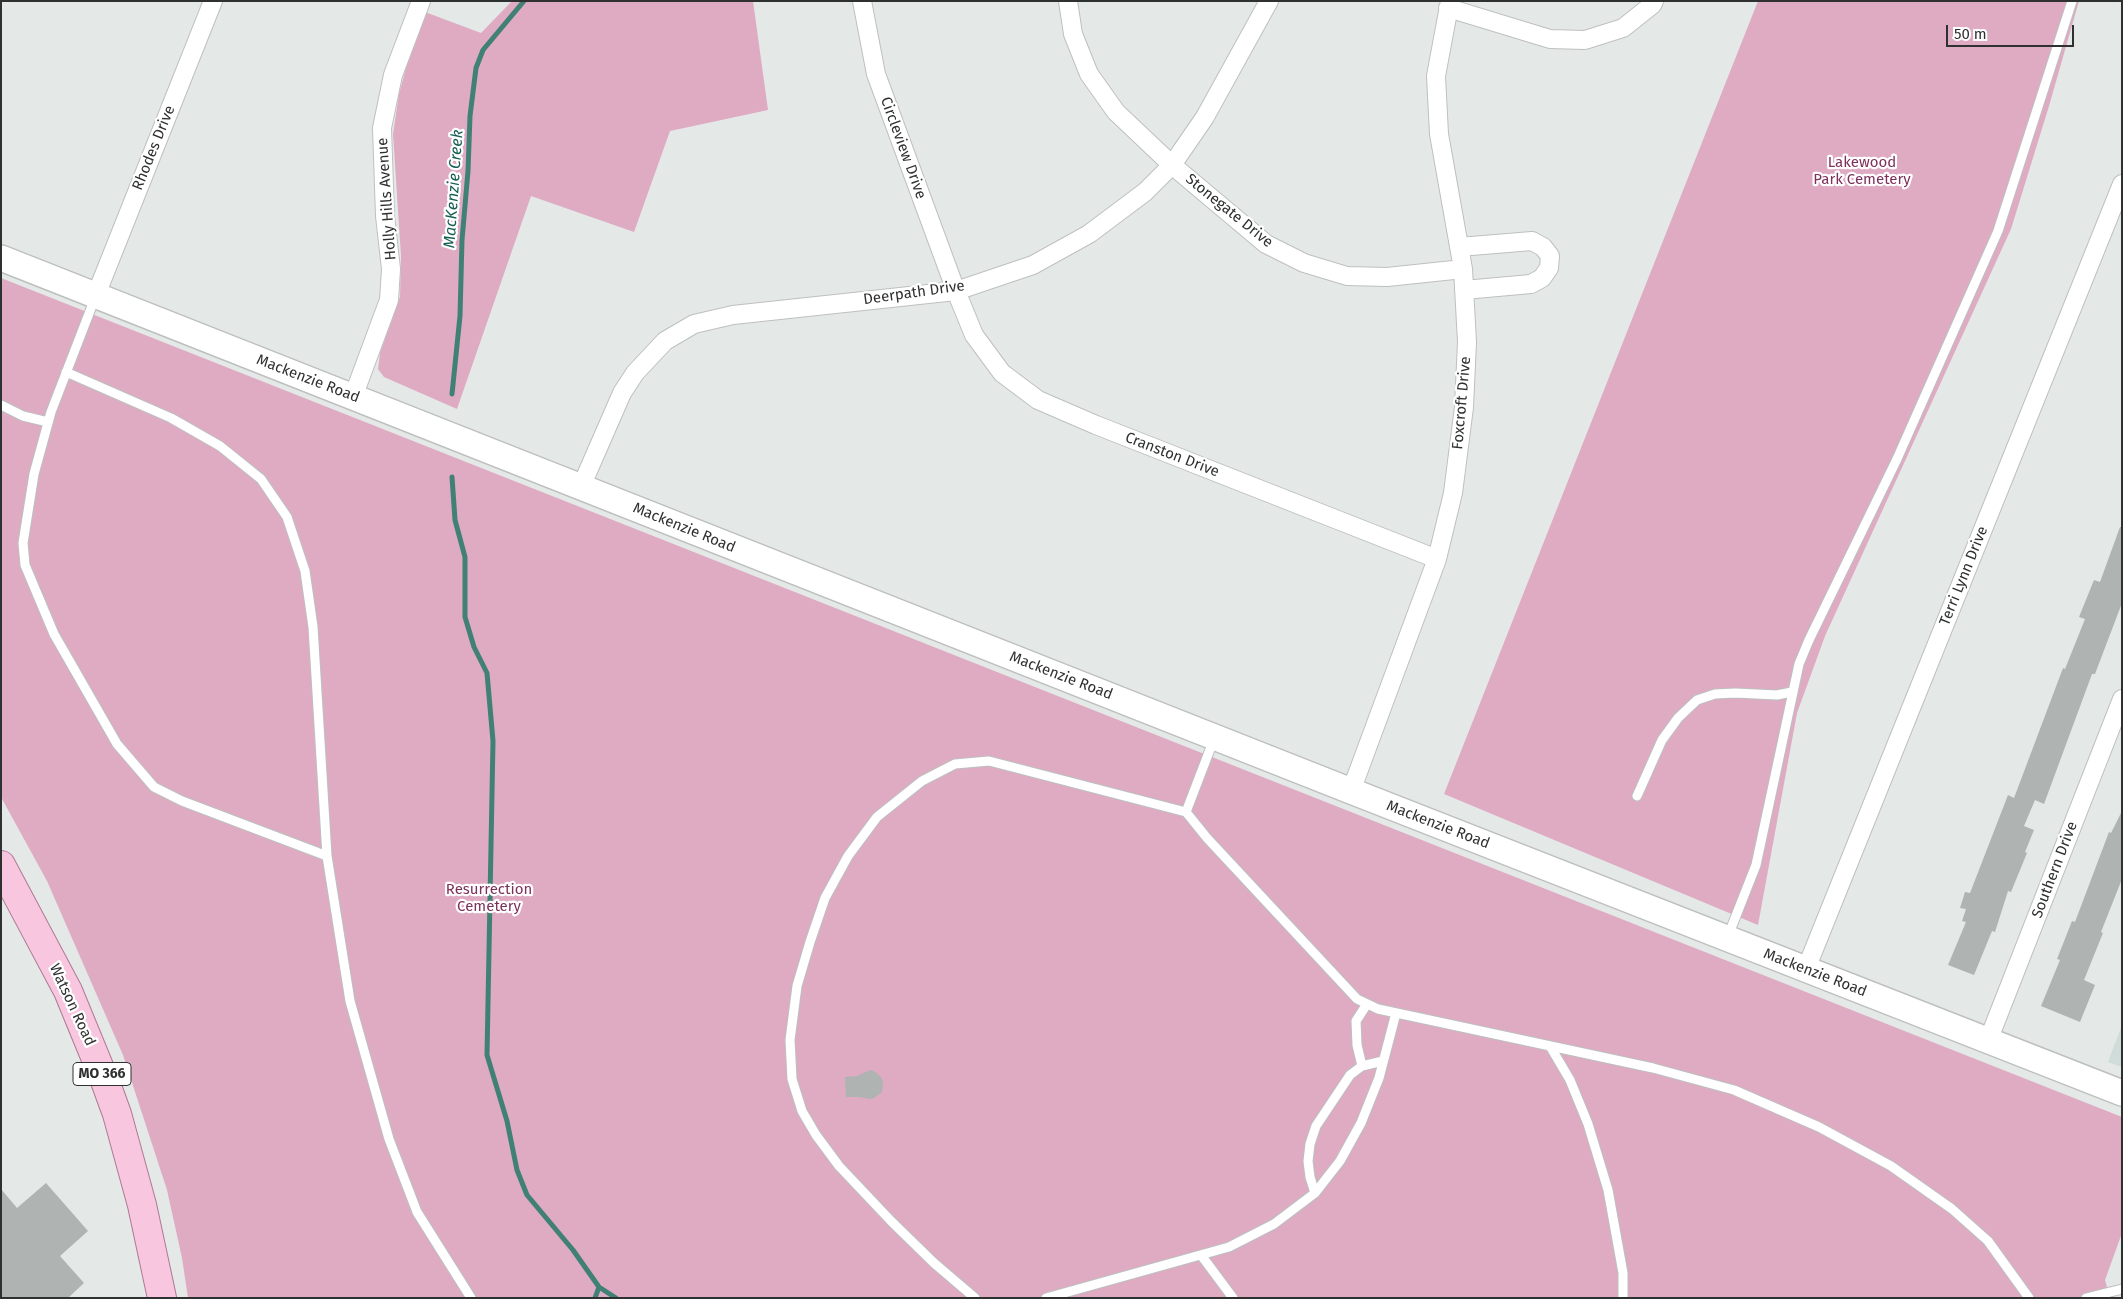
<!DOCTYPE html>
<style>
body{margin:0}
#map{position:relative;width:2123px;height:1299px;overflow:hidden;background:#e4e8e7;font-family:"Fira Sans",sans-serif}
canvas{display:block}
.frame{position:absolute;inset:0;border:2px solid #2f3030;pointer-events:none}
.scale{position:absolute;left:1946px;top:25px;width:128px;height:22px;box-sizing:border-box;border:2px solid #2f3030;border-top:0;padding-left:6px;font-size:15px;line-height:18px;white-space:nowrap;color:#2f3030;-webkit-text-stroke:4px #fff;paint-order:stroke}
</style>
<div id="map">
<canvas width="2123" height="1299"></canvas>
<div class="frame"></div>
<div class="scale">50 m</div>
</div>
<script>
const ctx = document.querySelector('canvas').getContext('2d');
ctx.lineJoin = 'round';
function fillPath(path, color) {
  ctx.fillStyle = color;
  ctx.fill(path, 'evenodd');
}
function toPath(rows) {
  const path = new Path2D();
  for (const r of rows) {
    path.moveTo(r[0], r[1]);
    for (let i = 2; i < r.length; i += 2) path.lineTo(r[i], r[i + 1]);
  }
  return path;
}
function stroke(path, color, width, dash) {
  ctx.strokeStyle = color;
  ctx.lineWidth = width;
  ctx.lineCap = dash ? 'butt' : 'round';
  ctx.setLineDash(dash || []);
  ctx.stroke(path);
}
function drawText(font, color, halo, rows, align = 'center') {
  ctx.font = font + ' "Fira Sans",sans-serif';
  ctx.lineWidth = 4.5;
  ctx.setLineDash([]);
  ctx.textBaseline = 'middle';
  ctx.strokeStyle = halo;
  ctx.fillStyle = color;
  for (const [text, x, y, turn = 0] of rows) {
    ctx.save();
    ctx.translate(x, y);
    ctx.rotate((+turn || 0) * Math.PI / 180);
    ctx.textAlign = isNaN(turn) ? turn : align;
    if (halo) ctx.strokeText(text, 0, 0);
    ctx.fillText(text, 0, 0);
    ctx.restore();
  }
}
const built = toPath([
 [2122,1025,2122,1067,2108,1062]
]);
const green = toPath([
 [512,1,753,1,768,110,670,131,634,232,531,196,457,409,384,377,378,369,380,353,400,297,401,256,393,134,399,94,411,49,425,12,481,33],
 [1758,1,2079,1,2049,106,2011,229,1825,636,1797,713,1758,925,1444,794],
 [1,278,2122,1117,2122,1233,2105,1280,2110,1298,188,1298,182,1258,167,1190,123,1055,47,881,1,797]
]);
const stream = toPath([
 [452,394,460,316,462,240,468,171,470,116,476,68,483,50,524,1],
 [452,477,455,520,465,557,465,617,474,647,487,673,493,741,487,1055,507,1121,517,1170,527,1195,573,1250,599,1287,616,1298],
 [595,1298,599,1287]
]);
const building = toPath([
 [2120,527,2122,527,2122,603,2095,674,2092,674,2044,804,2035,800,2024,826,2034,830,2025,852,2027,853,2011,892,2008,891,1995,932,1992,931,1974,975,1948,965,1966,922,1962,921,1966,909,1960,908,1965,892,1970,893,2008,795,2014,798,2063,668,2065,669,2085,619,2079,617,2094,580,2100,582],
 [2122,811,2122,879,2101,932,2103,933,2084,980,2095,985,2080,1022,2041,1006,2060,960,2057,959,2072,921,2075,922,2109,832,2111,833],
 [870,1070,874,1071,881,1077,883,1082,882,1092,874,1098,869,1099,860,1097,846,1097,845,1077,857,1076],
 [46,1183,88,1231,60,1256,84,1283,68,1298,1,1298,1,1189,17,1208]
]);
const service = toPath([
 [95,298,51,412,34,474,23,543,25,565,54,634,117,744,154,787,182,801,327,856],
 [66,372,171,418,220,446,261,479,287,517,305,571,313,627,327,856,350,1001,389,1139,417,1212,471,1298],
 [1,405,23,416,48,422],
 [1637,796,1662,740,1678,718,1697,700,1715,694,1735,693,1777,695,1792,692],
 [1186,812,1214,739],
 [1728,936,1756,865,1799,664,1809,640,1897,459,1998,231,2072,1],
 [1550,1046,1570,1080,1588,1124,1608,1190,1623,1273,1623,1298],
 [1362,1066,1357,1045,1356,1021,1367,1004],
 [1315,1193,1310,1177,1308,1161,1310,1144,1316,1126,1350,1075,1362,1066,1383,1061],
 [1201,1255,1233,1298],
 [975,1298,934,1263,891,1221,839,1166,816,1135,802,1111,792,1079,790,1040,797,986,810,942,825,898,848,856,877,817,922,781,955,764,989,761,1186,812,1207,838,1357,999,1378,1009,1653,1068,1734,1090,1819,1127,1891,1166,1952,1209,1988,1241,2029,1298],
 [1046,1298,1229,1247,1274,1224,1315,1193,1340,1161,1361,1123,1379,1078,1396,1013],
 [2086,1298,2122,1289]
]);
const minor = toPath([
 [862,1,876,74,956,291,974,335,1002,373,1038,400,1096,425,1437,559],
 [1068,1,1073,34,1089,74,1116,112,1172,165,1266,244,1304,263,1347,276,1387,277,1463,269],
 [1448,8,1550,39,1585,40,1623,28,1652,5,1654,1],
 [1459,247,1532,241,1543,247,1550,256,1549,268,1542,278,1531,284,1464,290],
 [96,295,213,1],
 [353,397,389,300,391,269,385,216,382,128,393,75,421,1],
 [581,487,622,393,635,373,665,341,694,324,733,315,956,291,1033,265,1089,234,1145,192,1172,165,1205,117,1269,1],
 [1351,791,1437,559,1453,493,1464,407,1467,342,1463,269,1439,134,1436,76,1450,1],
 [1806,969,2122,184],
 [1988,1041,2122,699]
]);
const secondary = toPath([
 [1,258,1351,791,2122,1093]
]);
const primary = toPath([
 [1,865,68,991,105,1081,117,1114,142,1205,162,1298]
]);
const shields = [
 [102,1074,58]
];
const shieldNames = [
 ["MO 366",102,1074]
];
const streetNames = [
 ["Rhodes Drive",154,148,-68],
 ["Circleview Drive",903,148,70],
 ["Holly Hills Avenue",387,199,-94],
 ["Stonegate Drive",1229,211,39],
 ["Deerpath Drive",914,293,-8],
 ["Mackenzie Road",308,379,21],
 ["Foxcroft Drive",1462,403,-85],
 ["Cranston Drive",1172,455,21],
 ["Mackenzie Road",684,528,22],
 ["Terri Lynn Drive",1964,576,-68],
 ["Mackenzie Road",1061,676,21],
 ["Mackenzie Road",1438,825,21],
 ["Southern Drive",2055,870,-69],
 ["Mackenzie Road",1815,973,21],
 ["Watson Road",72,1005,65]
];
const parkNames = [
 ["Lakewood",1862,163],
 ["Park Cemetery",1862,180],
 ["Resurrection",489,890],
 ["Cemetery",489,907]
];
const waterNames = [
 ["MacKenzie Creek",454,189,-86]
];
fillPath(built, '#cfdcd9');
fillPath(green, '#deabc3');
stroke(stream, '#418075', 5);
fillPath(building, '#afb3b2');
stroke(service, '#bdc0bf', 11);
stroke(minor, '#bdc0bf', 20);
stroke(secondary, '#bdc0bf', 28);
stroke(primary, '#af7994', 30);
stroke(service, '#fff', 9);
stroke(minor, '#fff', 18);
stroke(secondary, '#fff', 25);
stroke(primary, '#f8c6df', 28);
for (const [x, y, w] of shields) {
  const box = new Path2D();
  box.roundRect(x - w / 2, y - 11.5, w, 23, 4);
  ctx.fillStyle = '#fff';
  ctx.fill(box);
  stroke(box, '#2f3030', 1);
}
drawText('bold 14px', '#2f3030', null, shieldNames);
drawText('15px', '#2f3030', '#fff', streetNames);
drawText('15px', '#7e305c', '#fff', parkNames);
drawText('italic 16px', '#155e53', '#fff', waterNames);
</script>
